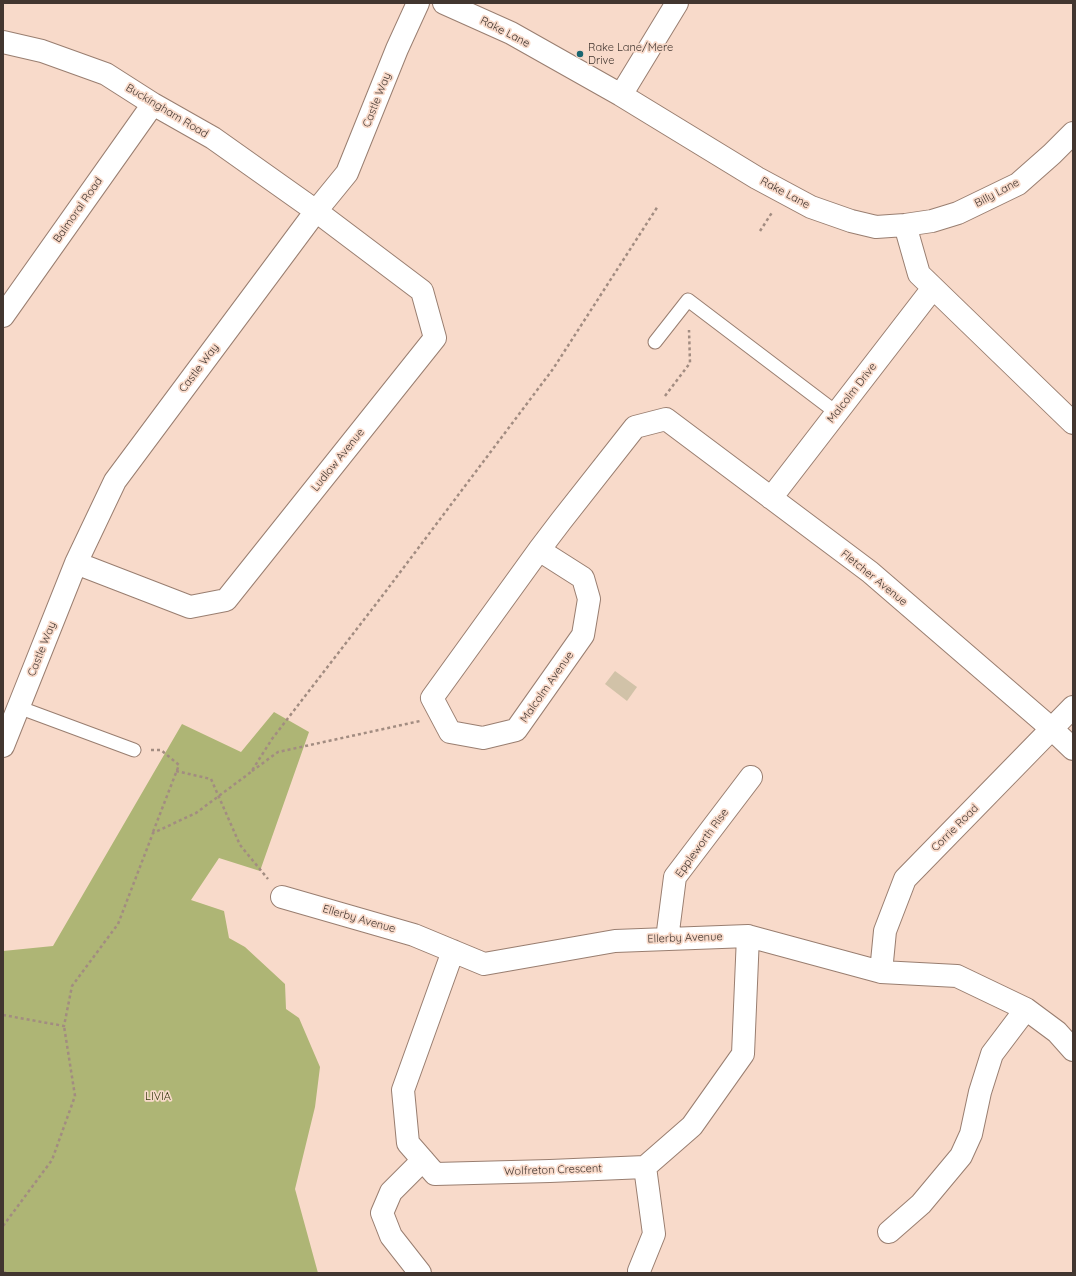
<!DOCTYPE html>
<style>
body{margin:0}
#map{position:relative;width:1076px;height:1276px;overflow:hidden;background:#f8daca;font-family:Quicksand,sans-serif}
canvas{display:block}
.frame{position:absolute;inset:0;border:4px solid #423630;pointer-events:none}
</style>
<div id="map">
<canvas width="1076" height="1276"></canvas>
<div class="frame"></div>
</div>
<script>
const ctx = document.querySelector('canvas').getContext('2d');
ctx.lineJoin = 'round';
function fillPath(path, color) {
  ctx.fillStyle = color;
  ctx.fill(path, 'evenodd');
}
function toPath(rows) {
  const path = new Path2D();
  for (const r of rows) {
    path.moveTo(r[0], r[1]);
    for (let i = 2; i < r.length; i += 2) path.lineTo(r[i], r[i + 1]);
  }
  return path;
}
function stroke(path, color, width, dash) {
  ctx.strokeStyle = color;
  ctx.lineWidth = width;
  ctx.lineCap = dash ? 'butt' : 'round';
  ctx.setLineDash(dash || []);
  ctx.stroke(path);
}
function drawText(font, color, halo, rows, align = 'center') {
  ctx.font = font + ' Quicksand,sans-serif';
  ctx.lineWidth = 3.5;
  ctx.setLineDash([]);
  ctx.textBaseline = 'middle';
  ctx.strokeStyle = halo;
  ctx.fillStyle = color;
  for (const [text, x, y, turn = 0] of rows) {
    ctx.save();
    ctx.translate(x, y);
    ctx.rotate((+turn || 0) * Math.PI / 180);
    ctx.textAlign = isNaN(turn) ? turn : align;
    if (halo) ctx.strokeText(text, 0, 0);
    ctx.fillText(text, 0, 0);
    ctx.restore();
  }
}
const green = toPath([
 [274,712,309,732,260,871,219,858,191,900,224,911,229,938,245,947,285,984,286,1009,299,1018,320,1067,315,1107,295,1189,318,1273,3,1273,3,951,53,946,182,724,241,752]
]);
const building = toPath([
 [615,671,637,687,627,701,605,684]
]);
const path = toPath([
 [760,231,773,211],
 [665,396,690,363,689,330],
 [151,750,161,750,179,765,153,832],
 [176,771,211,779,240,845,268,879],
 [252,771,278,752,420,721],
 [3,1015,64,1026,72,986,118,924,153,833,196,813,251,772,272,739,386,591,553,369,658,206],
 [3,1226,52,1160,75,1096,64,1026],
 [3,1272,7,1273]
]);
const lane = toPath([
 [655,342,688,300,837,413],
 [18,707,134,750]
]);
const street = toPath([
 [444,3,511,33,621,95,757,178,811,207,851,221,876,227,905,225,932,221,958,213,1018,184,1052,154,1073,133],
 [3,42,42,51,106,74,153,104,213,138,316,211,422,291,435,338,226,600,190,607,76,563],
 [621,95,677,3],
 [905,225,919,274,1073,423],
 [3,316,153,104],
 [771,498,933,288],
 [539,550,583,578,589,599,583,635,516,730,483,738,450,732,432,698,539,550,561,521,635,427,666,419,870,572,1052,729,1073,749],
 [3,746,76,563,115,481,316,211,347,173,397,49,418,3],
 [282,897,414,935,484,964,615,941,748,936,881,972,957,976,1026,1009,1057,1032,1073,1050],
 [667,939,675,877,751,777],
 [453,951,403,1090,408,1143,435,1174,550,1171,645,1167,692,1126,743,1054,748,936],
 [881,972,885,931,905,879,1073,707],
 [889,1232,921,1204,961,1156,971,1134,980,1092,992,1054,1026,1009],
 [639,1271,654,1234,645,1167],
 [420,1273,391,1236,382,1213,391,1192,423,1160]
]);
const markers = [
 [580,54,4,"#1a6570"]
];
const streetNames = [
 ["Rake Lane",505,32,27],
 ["Castle Way",377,100,-68],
 ["Buckingham Road",167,111,31],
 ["Rake Lane",785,193,28],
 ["Billy Lane",997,193,-28],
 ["Balmoral Road",78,210,-55],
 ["Castle Way",199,368,-53],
 ["Malcolm Drive",852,393,-52],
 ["Ludlow Avenue",338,460,-51],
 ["Fletcher Avenue",874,578,39],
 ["Castle Way",42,649,-68],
 ["Malcolm Avenue",547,687,-55],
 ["Corrie Road",955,828,-45],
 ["Eppleworth Rise",702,843,-54],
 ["Ellerby Avenue",359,919,16],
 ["Ellerby Avenue",685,938,-2],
 ["Wolfreton Crescent",553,1170,-2]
];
const poiNames = [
 ["Rake Lane/Mere",588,48],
 ["Drive",588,61]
];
const parkNames = [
 ["LIVIA",158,1097]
];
fillPath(green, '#aeb575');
fillPath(building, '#d1c2a8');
stroke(lane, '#997e70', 15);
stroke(street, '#997e70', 24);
stroke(path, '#a28c81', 2.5, [3, 3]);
stroke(lane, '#fff', 13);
stroke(street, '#fff', 22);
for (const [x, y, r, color] of markers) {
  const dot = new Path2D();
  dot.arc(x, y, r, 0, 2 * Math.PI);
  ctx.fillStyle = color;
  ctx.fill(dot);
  stroke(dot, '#f8daca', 1.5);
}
drawText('11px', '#423630', '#f8daca', streetNames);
drawText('11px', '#423630', '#f8daca', poiNames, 'left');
drawText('11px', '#35380f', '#f8daca', parkNames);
</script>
